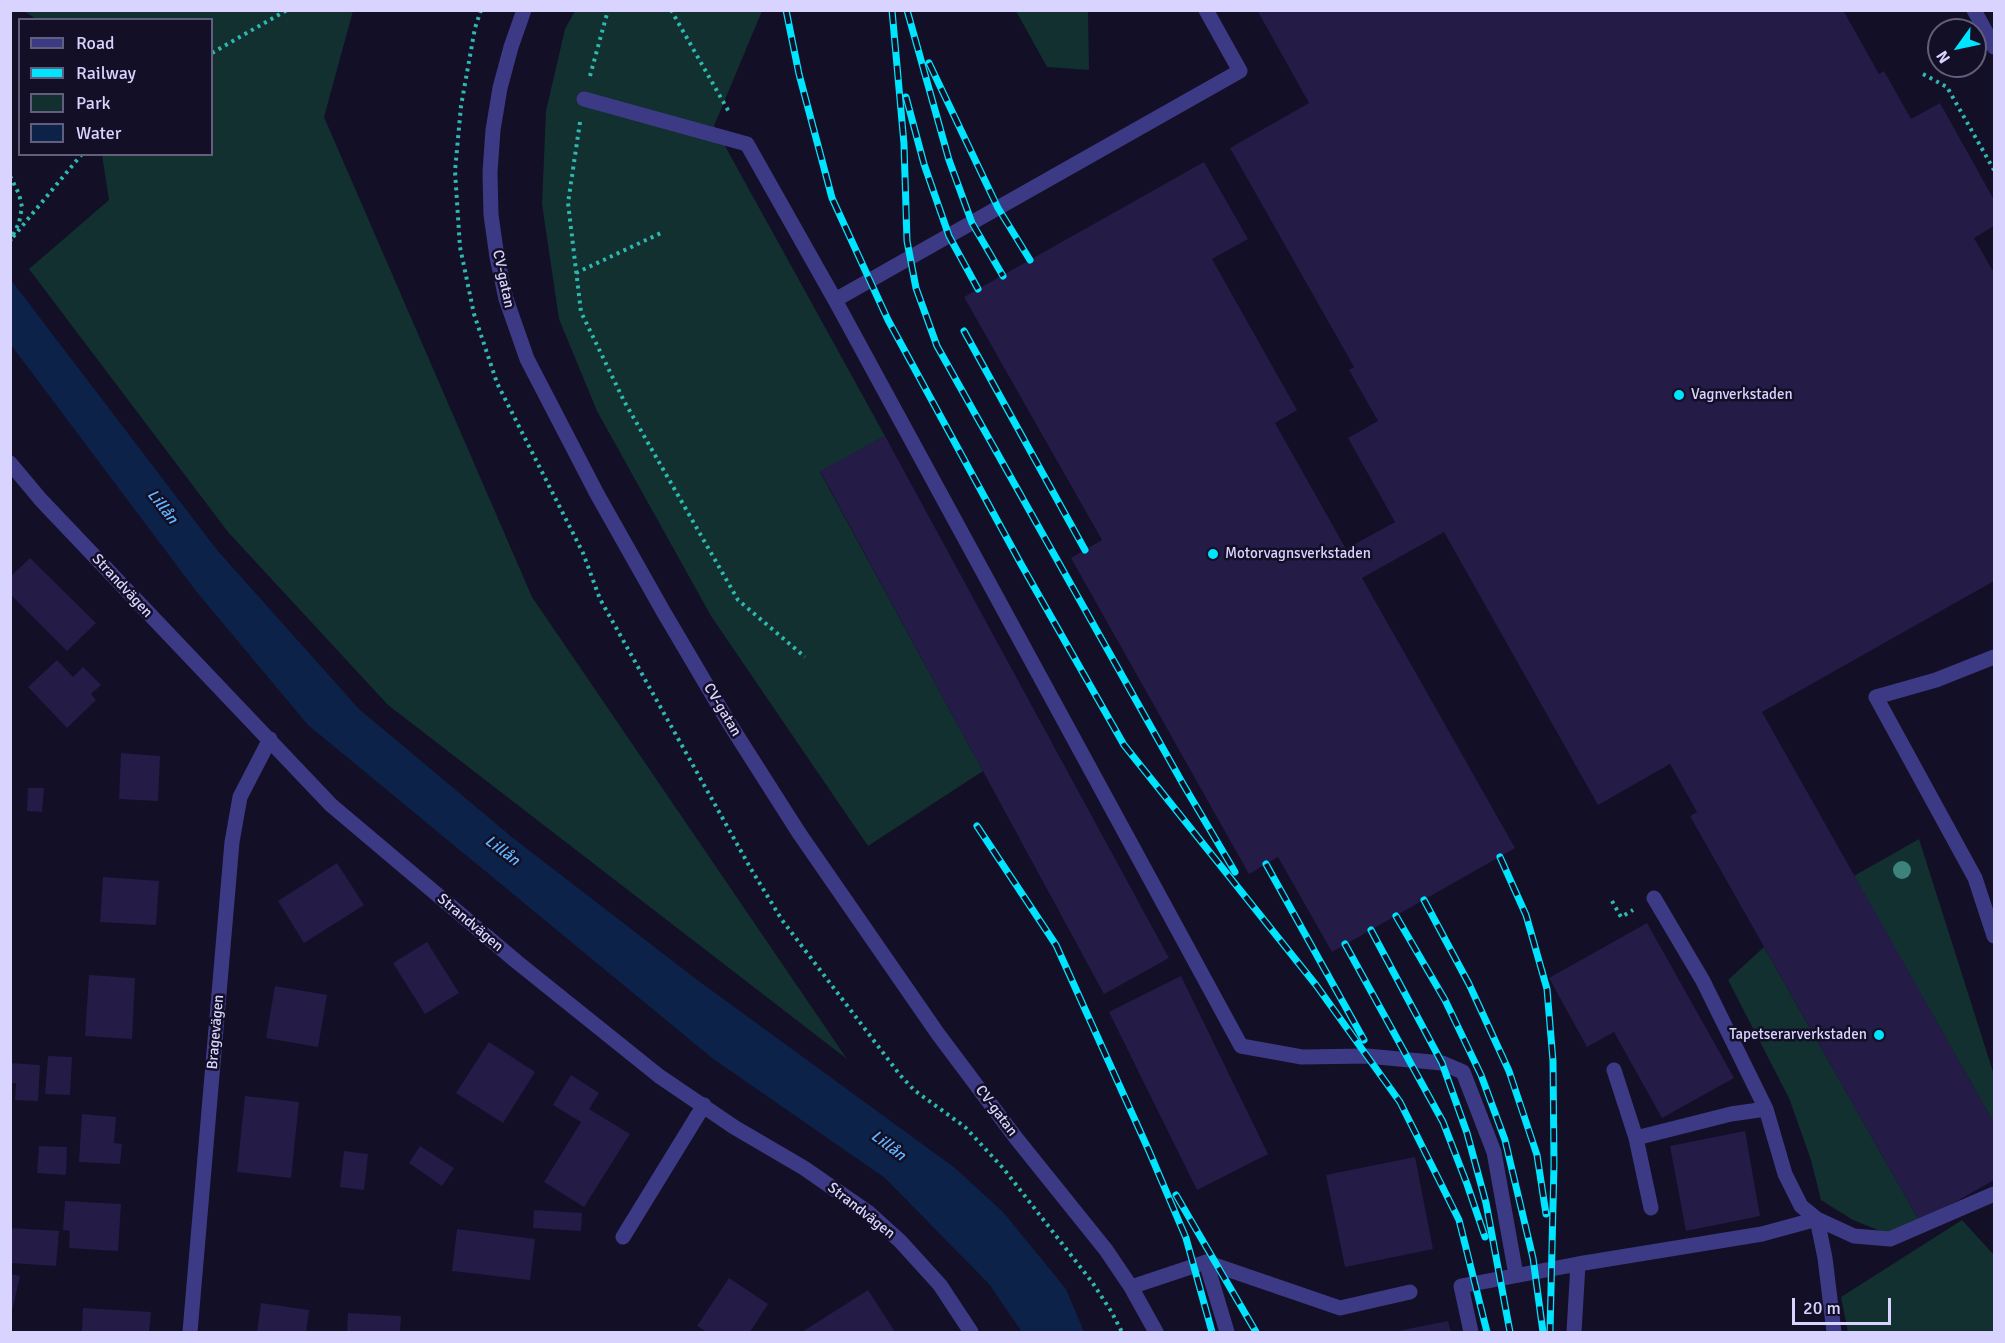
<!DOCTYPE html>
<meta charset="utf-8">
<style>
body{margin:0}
#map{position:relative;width:2005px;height:1343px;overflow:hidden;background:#130f26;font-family:Signika,sans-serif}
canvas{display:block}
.frame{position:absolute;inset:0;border:12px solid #d9d4ff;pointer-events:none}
.legend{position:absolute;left:18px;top:18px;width:195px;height:138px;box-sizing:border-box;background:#130f26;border:2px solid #625e7d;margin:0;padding:8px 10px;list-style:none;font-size:18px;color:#d9d4ff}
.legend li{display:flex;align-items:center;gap:12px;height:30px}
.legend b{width:30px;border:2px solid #625e7d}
.north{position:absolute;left:1927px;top:18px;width:60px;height:60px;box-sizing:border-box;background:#130f26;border:2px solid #625e7d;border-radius:50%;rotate:237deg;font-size:16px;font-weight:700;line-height:24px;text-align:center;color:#d9d4ff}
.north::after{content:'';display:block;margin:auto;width:21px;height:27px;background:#00e5ff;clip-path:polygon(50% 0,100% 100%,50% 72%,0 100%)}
.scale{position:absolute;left:1792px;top:1298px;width:99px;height:27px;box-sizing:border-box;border:3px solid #d9d4ff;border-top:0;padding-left:8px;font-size:18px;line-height:21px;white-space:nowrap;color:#d9d4ff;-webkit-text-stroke:4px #130f26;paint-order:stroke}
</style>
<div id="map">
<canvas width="2005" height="1343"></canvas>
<div class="frame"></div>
<ul class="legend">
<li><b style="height:8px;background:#3d3a85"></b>Road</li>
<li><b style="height:8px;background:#00e5ff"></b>Railway</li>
<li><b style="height:16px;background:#12302f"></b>Park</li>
<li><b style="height:16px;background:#0c2248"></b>Water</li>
</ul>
<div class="north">N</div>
<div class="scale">20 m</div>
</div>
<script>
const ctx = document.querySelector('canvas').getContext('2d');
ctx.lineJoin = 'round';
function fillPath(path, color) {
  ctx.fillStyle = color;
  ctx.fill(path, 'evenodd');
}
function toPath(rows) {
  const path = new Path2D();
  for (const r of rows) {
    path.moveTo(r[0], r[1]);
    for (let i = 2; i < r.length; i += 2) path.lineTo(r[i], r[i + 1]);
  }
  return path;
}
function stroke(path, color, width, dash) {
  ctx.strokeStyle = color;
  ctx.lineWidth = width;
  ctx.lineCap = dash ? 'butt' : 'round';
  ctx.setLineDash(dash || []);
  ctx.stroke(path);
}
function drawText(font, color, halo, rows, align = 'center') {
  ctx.font = font + ' Signika,sans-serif';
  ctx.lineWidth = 5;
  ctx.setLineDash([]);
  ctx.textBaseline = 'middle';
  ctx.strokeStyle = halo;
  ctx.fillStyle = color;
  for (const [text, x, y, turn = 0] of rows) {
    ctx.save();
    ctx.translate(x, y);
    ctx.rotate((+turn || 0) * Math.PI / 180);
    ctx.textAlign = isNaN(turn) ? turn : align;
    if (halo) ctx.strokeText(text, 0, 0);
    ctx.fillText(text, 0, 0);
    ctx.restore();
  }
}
const green = toPath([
 [24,11,353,11,324,117,532,597,847,1059,388,705,228,532,29,269,109,200,102,155,212,154,212,20,36,19],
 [575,11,762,11,714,126,885,436,820,472,983,771,868,846,711,616,597,411,559,319,542,204,546,111,565,29],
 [1016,11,1088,11,1089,70,1047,67],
 [1919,839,1994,1075,1994,1123,1854,876],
 [1764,947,1920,1222,1890,1235,1853,1220,1821,1200,1811,1160,1789,1098,1728,980],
 [1962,1220,1994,1255,1994,1332,1848,1332,1841,1297]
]);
const water = toPath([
 [11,280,217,550,359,709,513,838,696,979,955,1168,1003,1212,1066,1289,1084,1332,1022,1332,989,1284,885,1178,712,1058,308,725,196,591,11,345]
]);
const building = toPath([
 [1257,10,1843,10,1879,74,1884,71,1911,119,1940,103,1994,200,1994,226,1974,238,1994,273,1994,581,1762,712,1994,1123,1994,1180,1920,1222,1690,816,1697,812,1670,764,1598,805,1444,532,1362,578,1515,848,1332,952,1278,857,1249,874,1071,558,1102,540,964,297,1204,162,1248,239,1212,259,1297,410,1275,423,1346,549,1395,522,1348,438,1378,421,1349,370,1354,367,1230,148,1309,103],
 [885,436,1169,958,1104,994,820,471],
 [30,558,96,623,67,651,10,594,10,577],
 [57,660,73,677,83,667,101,685,91,694,96,700,67,728,28,687],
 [121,753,160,756,158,801,119,799],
 [28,788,44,788,42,812,27,811],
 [337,863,364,905,304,943,278,901],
 [103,877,159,881,156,925,100,922],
 [1647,923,1734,1078,1662,1118,1614,1032,1587,1047,1549,978],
 [427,942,459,993,425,1014,393,963],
 [89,975,135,978,132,1039,85,1036],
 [1181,976,1268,1154,1197,1190,1109,1012],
 [275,986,327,995,318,1047,266,1038],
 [489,1042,535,1072,503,1123,456,1093],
 [48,1056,72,1057,70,1095,45,1094],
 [10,1063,40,1065,38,1101,15,1100,16,1083,10,1083],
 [571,1075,599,1093,589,1109,630,1134,584,1207,544,1182,581,1122,553,1105],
 [245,1096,299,1102,291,1178,237,1172],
 [82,1114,116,1117,114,1143,122,1144,120,1164,79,1162],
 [1745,1131,1760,1216,1686,1231,1670,1146],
 [39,1146,67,1147,66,1175,37,1173],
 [420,1146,454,1168,442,1186,409,1163],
 [344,1151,368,1154,364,1190,340,1187],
 [1415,1157,1433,1249,1345,1267,1326,1175],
 [65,1201,121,1204,118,1251,69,1248,70,1231,63,1230],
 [534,1210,582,1213,581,1231,533,1228],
 [10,1228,59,1231,56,1266,10,1263],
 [457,1229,535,1239,530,1280,452,1271],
 [10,1274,20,1276,11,1315,10,1315],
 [729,1278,768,1304,750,1332,707,1332,697,1326],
 [868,1290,895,1332,802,1332],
 [261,1303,309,1310,306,1332,257,1332],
 [83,1308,151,1312,149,1332,82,1332],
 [348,1313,401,1316,400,1332,347,1332],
 [1448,1321,1451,1332,1398,1332,1398,1331]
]);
const path = toPath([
 [481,10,475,28,461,106,455,171,460,247,474,314,497,383,583,553,600,599,751,869,782,920,900,1075,914,1090,965,1127,1003,1168,1092,1282,1111,1311,1122,1332],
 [671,10,729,112],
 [212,53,287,10],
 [1923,74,1947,87,1994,170],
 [590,76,608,10],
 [580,122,568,203,581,312,624,401,738,600,805,657],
 [10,176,19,194,22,207,19,223,10,241],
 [13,237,82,154],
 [576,273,661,233],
 [1612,901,1621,917,1633,910]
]);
const minor = toPath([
 [524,10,511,47,500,88,493,130,490,172,491,215,497,257,506,299,527,359,597,494,663,611,729,723,799,833,938,1034,1016,1138,1106,1250,1131,1287,1156,1332],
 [1206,10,1240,71,835,300,1241,1046,1302,1057,1367,1056,1442,1063,1463,1072,1494,1152,1516,1275],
 [1974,10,1994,47],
 [584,99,747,144,835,300],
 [10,463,41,500,331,805,517,962,659,1076,734,1127,804,1168,869,1213,900,1241,940,1285,971,1332],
 [1994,657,1936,680,1876,697,1975,878,1994,936],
 [1654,898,1703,981,1766,1109,1785,1174,1801,1206,1817,1219,1854,1236,1890,1239,1994,1194],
 [1614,1070,1636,1138,1651,1208],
 [1636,1138,1731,1114,1766,1109],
 [623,1237,704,1105],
 [1206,1262,1227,1332],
 [1131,1287,1206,1262,1340,1308,1410,1292],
 [190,1332,232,842,240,797,270,739],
 [1471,1332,1461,1286,1578,1264,1762,1234,1817,1219,1825,1258,1834,1332],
 [1574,1332,1578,1264]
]);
const rail = toPath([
 [786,10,799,74,832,198,888,320,1021,564,1124,745,1316,985,1400,1102,1459,1220,1487,1332],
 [892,10,904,144,907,241,916,288,937,346,1183,784,1235,872],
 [907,10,949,160,972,223,1003,276],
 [929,63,998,208,1030,260],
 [906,97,924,164,949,236,978,289],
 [964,331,1085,550],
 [977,826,1056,945,1149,1151,1186,1238,1212,1332],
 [1500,857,1526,915,1547,989,1553,1061,1554,1164,1550,1332],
 [1266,864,1364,1040],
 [1424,900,1469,984,1509,1071,1537,1155,1546,1214],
 [1396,916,1445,1000,1481,1075,1505,1140,1533,1258,1543,1332],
 [1371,930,1442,1063,1467,1133,1486,1203,1510,1332],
 [1345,944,1443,1122,1467,1184,1485,1237],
 [1176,1195,1256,1332]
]);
const trees = [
 [1902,870]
];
const markers = [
 [1679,395,6,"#00e5ff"],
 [1213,554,6,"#00e5ff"],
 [1879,1035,6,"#00e5ff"]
];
const streetNames = [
 ["CV-gatan",503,279,78],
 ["Strandvägen",122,586,47],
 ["CV-gatan",722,710,59],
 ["Strandvägen",470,923,40],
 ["Bragevägen",216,1032,-85],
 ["CV-gatan",996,1111,53],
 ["Strandvägen",861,1211,38]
];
const poiNames = [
 ["Vagnverkstaden",1691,395],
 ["Motorvagnsverkstaden",1225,554],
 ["Tapetserarverkstaden",1867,1035,"right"]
];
const waterNames = [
 ["Lillån",162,507,52],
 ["Lillån",502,851,37],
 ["Lillån",888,1146,37]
];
fillPath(green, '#12302f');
fillPath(water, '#0c2248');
fillPath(building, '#241b47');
stroke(path, '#2fb8b0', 4, [3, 4.5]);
stroke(minor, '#3d3a85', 15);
stroke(rail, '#00e5ff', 7);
stroke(rail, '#130f26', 4.5, [14]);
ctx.fillStyle = '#3d827b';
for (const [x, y] of trees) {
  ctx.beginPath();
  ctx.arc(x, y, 9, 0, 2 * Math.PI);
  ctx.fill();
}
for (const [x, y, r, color] of markers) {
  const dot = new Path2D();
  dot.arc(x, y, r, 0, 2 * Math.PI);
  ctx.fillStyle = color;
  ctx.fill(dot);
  stroke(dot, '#130f26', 2);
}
drawText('15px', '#d9d4ff', '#130f26', streetNames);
drawText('15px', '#d9d4ff', '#130f26', poiNames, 'left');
drawText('italic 16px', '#62b6ff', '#130f26', waterNames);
</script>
